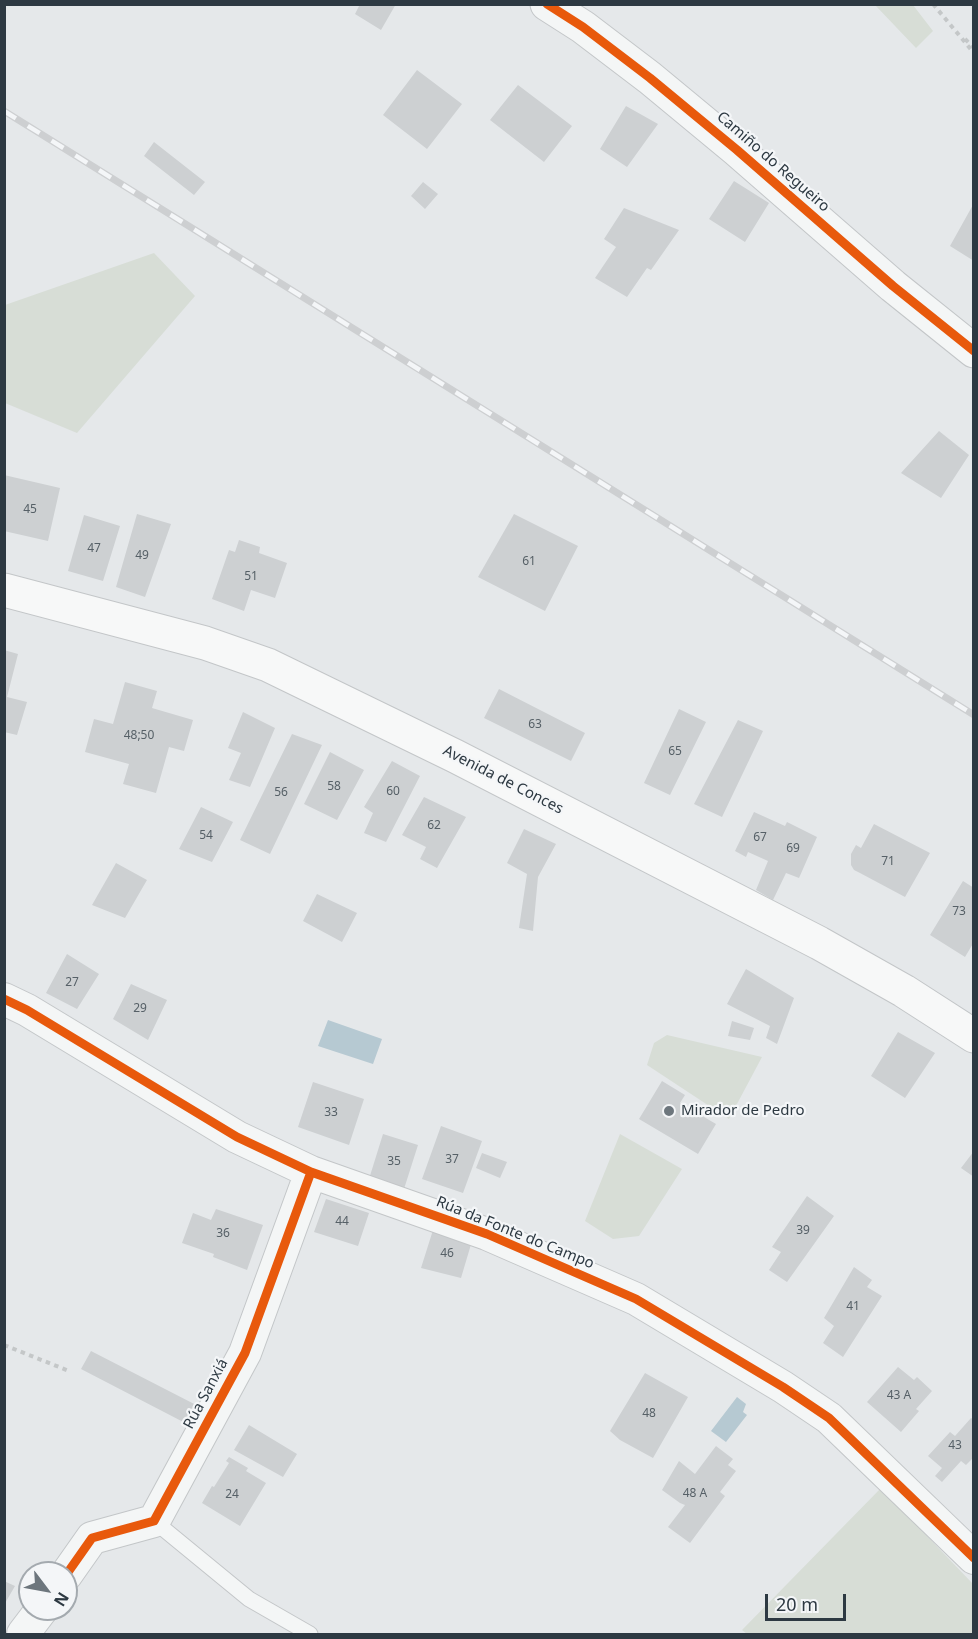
<!DOCTYPE html>
<meta charset="utf-8">
<style>
body{margin:0}
#map{position:relative;width:978px;height:1639px;overflow:hidden;background:#e5e8ea;font-family:"Noto Sans",sans-serif}
canvas{display:block}
.frame{position:absolute;inset:0;border:6px solid #2d3942;pointer-events:none}
.north{position:absolute;left:18px;top:1561px;width:60px;height:60px;box-sizing:border-box;background:#f4f6f8;border:2px solid #a4aaaf;border-radius:50%;rotate:122deg;font-size:16px;font-weight:700;line-height:24px;text-align:center;color:#2d3942}
.north::after{content:'';display:block;margin:auto;width:21px;height:27px;background:#6d767d;clip-path:polygon(50% 0,100% 100%,50% 72%,0 100%)}
.scale{position:absolute;left:765px;top:1594px;width:81px;height:27px;box-sizing:border-box;border:3px solid #2d3942;border-top:0;padding-left:8px;font-size:18px;line-height:21px;white-space:nowrap;color:#2d3942;-webkit-text-stroke:4px #f4f6f8;paint-order:stroke}
</style>
<div id="map">
<canvas width="978" height="1639"></canvas>
<div class="frame"></div>
<div class="north">N</div>
<div class="scale">20 m</div>
</div>
<script>
const ctx = document.querySelector('canvas').getContext('2d');
ctx.lineJoin = 'round';
function fillPath(path, color) {
  ctx.fillStyle = color;
  ctx.fill(path, 'evenodd');
}
function toPath(rows) {
  const path = new Path2D();
  for (const r of rows) {
    path.moveTo(r[0], r[1]);
    for (let i = 2; i < r.length; i += 2) path.lineTo(r[i], r[i + 1]);
  }
  return path;
}
function stroke(path, color, width, dash) {
  ctx.strokeStyle = color;
  ctx.lineWidth = width;
  ctx.lineCap = dash ? 'butt' : 'round';
  ctx.setLineDash(dash || []);
  ctx.stroke(path);
}
function drawText(font, color, halo, rows, align = 'center') {
  ctx.font = font + ' "Noto Sans",sans-serif';
  ctx.lineWidth = 4.5;
  ctx.setLineDash([]);
  ctx.textBaseline = 'middle';
  ctx.strokeStyle = halo;
  ctx.fillStyle = color;
  for (const [text, x, y, turn = 0] of rows) {
    ctx.save();
    ctx.translate(x, y);
    ctx.rotate((+turn || 0) * Math.PI / 180);
    ctx.textAlign = isNaN(turn) ? turn : align;
    if (halo) ctx.strokeText(text, 0, 0);
    ctx.fillText(text, 0, 0);
    ctx.restore();
  }
}
const green = toPath([
 [875,5,913,5,933,31,916,48],
 [154,253,195,296,77,433,5,403,5,305],
 [667,1035,762,1057,729,1119,647,1065,654,1043],
 [620,1134,682,1169,639,1236,613,1239,585,1221],
 [881,1488,973,1584,973,1634,747,1634,742,1630]
]);
const water = toPath([
 [328,1020,382,1039,373,1064,318,1046],
 [737,1397,746,1404,743,1412,747,1415,726,1442,711,1431]
]);
const building = toPath([
 [360,4,396,4,381,30,355,14],
 [417,70,462,104,427,149,383,115],
 [518,85,572,126,544,162,490,120],
 [626,106,658,124,627,167,600,149],
 [154,142,205,182,194,195,144,156],
 [734,181,769,203,745,242,709,219],
 [423,182,438,194,425,209,411,196],
 [974,203,974,261,950,246],
 [624,208,679,230,651,270,647,268,627,297,595,278,616,247,604,239],
 [939,431,969,455,941,498,901,473],
 [4,475,60,488,48,541,4,531],
 [137,514,171,524,145,597,116,587],
 [514,514,578,546,545,611,478,577],
 [84,515,120,526,103,581,68,571],
 [239,540,260,547,259,553,287,563,275,598,251,590,244,611,212,599,229,550,235,552],
 [4,650,18,654,7,697,27,702,17,735,4,732],
 [125,682,157,691,152,708,193,720,184,751,169,747,156,793,123,784,129,764,85,752,94,719,113,724],
 [499,689,585,733,571,761,484,718],
 [679,709,706,722,670,795,644,783],
 [243,712,275,728,250,787,229,780,241,753,228,748],
 [738,720,763,731,722,817,694,804],
 [292,734,322,745,270,854,240,840],
 [330,752,364,770,337,820,304,804],
 [392,761,420,776,386,842,364,833,373,813,364,807],
 [424,797,466,817,437,868,420,859,426,847,402,835],
 [201,807,233,822,212,862,179,849],
 [754,812,785,826,787,822,817,837,799,878,786,873,773,900,756,890,768,861,748,852,746,857,735,851],
 [874,824,930,853,905,897,860,873,854,870,851,865,851,854,856,845,861,848],
 [524,829,556,844,538,877,533,931,519,928,527,874,507,863],
 [116,863,147,880,125,918,92,905],
 [963,881,974,888,974,942,965,957,930,935],
 [317,894,357,913,342,942,303,921],
 [67,954,99,974,77,1009,46,993],
 [746,969,794,998,777,1044,766,1038,770,1026,727,1004],
 [131,984,167,1000,148,1040,113,1019],
 [732,1021,754,1028,750,1040,728,1036],
 [898,1032,935,1053,905,1098,871,1076],
 [662,1081,685,1095,680,1103,716,1124,698,1154,639,1119],
 [313,1082,364,1099,349,1145,298,1127],
 [441,1126,482,1141,463,1193,422,1179],
 [383,1134,418,1145,404,1189,369,1179],
 [974,1151,974,1177,961,1168],
 [482,1153,507,1162,500,1178,476,1168],
 [807,1196,834,1216,787,1282,769,1270,781,1252,772,1247],
 [326,1199,369,1213,358,1246,314,1232],
 [216,1209,263,1225,247,1270,213,1257,214,1254,182,1243,193,1213,211,1220],
 [433,1230,472,1241,461,1278,421,1268],
 [854,1267,872,1280,867,1287,882,1296,843,1357,823,1343,834,1326,824,1318],
 [91,1351,202,1408,191,1426,81,1369],
 [898,1367,914,1380,917,1377,932,1391,916,1409,919,1411,901,1432,867,1402],
 [645,1373,688,1397,653,1458,620,1440,610,1431],
 [971,1418,974,1420,974,1457,966,1465,961,1461,942,1482,935,1476,942,1468,928,1456,950,1432,955,1436],
 [249,1425,297,1454,283,1477,234,1450],
 [716,1446,733,1459,728,1465,736,1471,720,1492,725,1496,690,1543,668,1527,685,1505,680,1503,662,1490,679,1461,695,1474],
 [229,1457,248,1468,246,1471,266,1483,240,1526,202,1503,212,1486,214,1487,229,1463,226,1461],
 [4,1581,15,1586,4,1605]
]);
const path = toPath([
 [933,4,974,53],
 [965,39,974,48],
 [4,1345,69,1371]
]);
const service = toPath([
 [154,1521,249,1599,310,1634]
]);
const minor = toPath([
 [4,999,27,1010,237,1137,311,1172,487,1234,636,1299,783,1387,829,1418,974,1558],
 [66,1575,92,1538,154,1521,245,1353,311,1172],
 [23,1634,42,1609]
]);
const tertiary = toPath([
 [547,4,583,27,650,78,737,150,893,286,974,351]
]);
const secondary = toPath([
 [4,590,205,643,268,665,455,756,819,943,904,991,974,1036]
]);
const rail = toPath([
 [4,111,974,715]
]);
const cycleway = toPath([
 [547,4,583,27,650,78,737,150,893,286,974,351],
 [4,999,27,1010,237,1137,311,1172,487,1234,636,1299,783,1387,829,1418,974,1558],
 [66,1575,92,1538,154,1521,245,1353,311,1172]
]);
const markers = [
 [669,1111,6,"#6d767d"]
];
const numberNames = [
 ["45",30,510],
 ["47",94,549],
 ["49",142,556],
 ["61",529,562],
 ["51",251,577],
 ["63",535,725],
 ["48;50",139,736],
 ["65",675,752],
 ["58",334,787],
 ["60",393,792],
 ["56",281,793],
 ["62",434,826],
 ["54",206,836],
 ["67",760,838],
 ["69",793,849],
 ["71",888,862],
 ["73",959,912],
 ["27",72,983],
 ["29",140,1009],
 ["33",331,1113],
 ["37",452,1160],
 ["35",394,1162],
 ["44",342,1222],
 ["39",803,1231],
 ["36",223,1234],
 ["46",447,1254],
 ["41",853,1307],
 ["43 A",899,1396],
 ["48",649,1414],
 ["43",955,1446],
 ["48 A",695,1494],
 ["24",232,1495]
];
const streetNames = [
 ["Camiño do Regueiro",773,162,41],
 ["Avenida de Conces",503,780,27],
 ["Rúa da Fonte do Campo",515,1233,22],
 ["Rúa Sanxiá",206,1394,-62]
];
const poiNames = [
 ["Mirador de Pedro",681,1111]
];
fillPath(green, '#d7ddd6');
fillPath(water, '#b6c9d2');
fillPath(building, '#cdd0d2');
stroke(service, '#c3c6c8', 17);
stroke(minor, '#c3c6c8', 34);
stroke(tertiary, '#c3c6c8', 35);
stroke(secondary, '#c3c6c8', 35);
stroke(path, '#c4c7c8', 4, [4.5, 4.5]);
stroke(service, '#f4f6f6', 15);
stroke(minor, '#f4f6f6', 32);
stroke(tertiary, '#f4f6f6', 33);
stroke(secondary, '#f7f8f8', 33);
stroke(rail, '#cdcfd1', 7);
stroke(rail, '#f4f6f8', 4.5, [14]);
stroke(cycleway, '#e8590c', 9);
for (const [x, y, r, color] of markers) {
  const dot = new Path2D();
  dot.arc(x, y, r, 0, 2 * Math.PI);
  ctx.fillStyle = color;
  ctx.fill(dot);
  stroke(dot, '#f4f6f8', 2);
}
drawText('12px', '#566067', null, numberNames);
drawText('15px', '#2d3942', '#f4f6f8', streetNames);
drawText('15px', '#2d3942', '#f4f6f8', poiNames, 'left');
</script>
